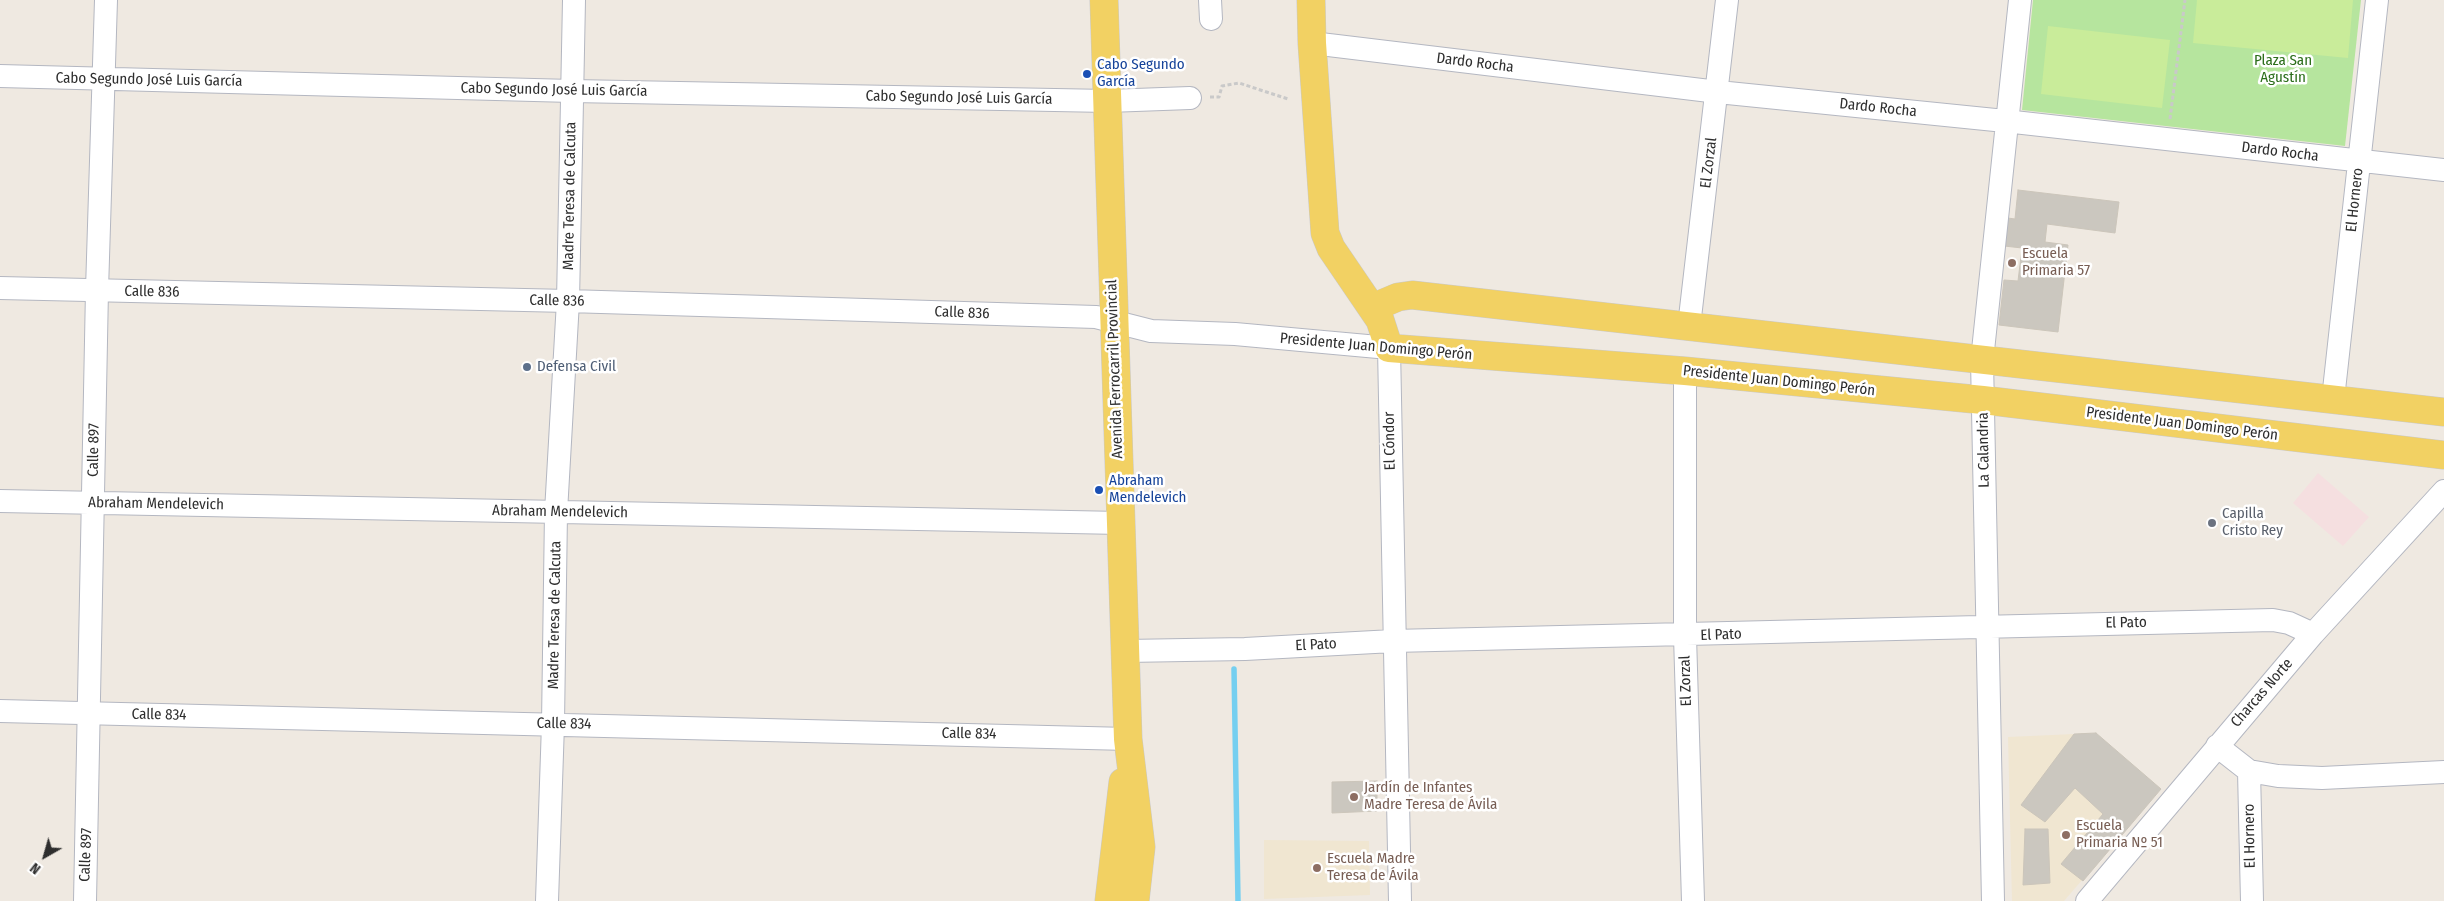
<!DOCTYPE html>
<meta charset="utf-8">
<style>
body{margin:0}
#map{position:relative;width:2444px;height:901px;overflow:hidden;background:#efe9e1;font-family:"Fira Sans Condensed",sans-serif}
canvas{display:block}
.north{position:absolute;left:20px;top:831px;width:50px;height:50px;-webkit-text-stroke:4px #fff;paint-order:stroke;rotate:218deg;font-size:14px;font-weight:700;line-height:20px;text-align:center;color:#2e2e2e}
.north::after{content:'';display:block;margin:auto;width:18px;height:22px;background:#2e2e2e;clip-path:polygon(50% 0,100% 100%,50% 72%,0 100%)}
</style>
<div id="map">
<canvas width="2444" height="901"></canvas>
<div class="north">N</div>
</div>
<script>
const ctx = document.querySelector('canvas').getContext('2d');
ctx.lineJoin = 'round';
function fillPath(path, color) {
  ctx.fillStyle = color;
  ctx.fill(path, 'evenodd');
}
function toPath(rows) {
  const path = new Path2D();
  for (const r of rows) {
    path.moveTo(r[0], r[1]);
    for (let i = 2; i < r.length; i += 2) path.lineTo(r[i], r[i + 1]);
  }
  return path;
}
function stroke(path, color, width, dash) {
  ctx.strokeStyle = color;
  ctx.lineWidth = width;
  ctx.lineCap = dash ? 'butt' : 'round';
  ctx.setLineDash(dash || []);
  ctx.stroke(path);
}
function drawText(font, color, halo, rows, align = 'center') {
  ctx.font = font + ' "Fira Sans Condensed",sans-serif';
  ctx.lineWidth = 5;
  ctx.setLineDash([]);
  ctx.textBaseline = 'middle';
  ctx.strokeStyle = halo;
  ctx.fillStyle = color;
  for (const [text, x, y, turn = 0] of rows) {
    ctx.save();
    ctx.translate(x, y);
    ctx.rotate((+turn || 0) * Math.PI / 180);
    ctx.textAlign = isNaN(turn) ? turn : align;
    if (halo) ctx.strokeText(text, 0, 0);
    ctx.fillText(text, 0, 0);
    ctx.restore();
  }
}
const education = toPath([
 [2096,733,2161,789,2064,901,2012,901,2008,737],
 [1264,840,1369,841,1370,895,1264,899]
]);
const medical = toPath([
 [2318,473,2369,517,2343,546,2293,503]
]);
const green = toPath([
 [2033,0,2361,0,2345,146,2022,110]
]);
const pitch = toPath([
 [2197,0,2353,0,2348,58,2193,43],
 [2048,26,2170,40,2162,108,2041,94]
]);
const stream = toPath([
 [1234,669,1238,901]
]);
const building = toPath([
 [2018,190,2119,202,2115,233,2047,224,2045,242,2068,245,2058,332,1999,325,2004,280,2018,281,2022,248,2004,246,2008,218,2015,219,2018,190],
 [2096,733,2161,789,2083,881,2061,864,2103,814,2075,788,2045,822,2021,805,2074,734,2096,733],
 [1377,781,1377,811,1332,813,1332,782,1377,781],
 [2025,829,2048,829,2050,883,2023,885,2025,829]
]);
const path = toPath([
 [1210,97,1219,97,1222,86,1239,83,1288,99],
 [2170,119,2185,0]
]);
const minor = toPath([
 [1210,0,1211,19],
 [1312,43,1718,92,2005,121,2444,170],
 [0,76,572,91,1108,101,1190,98],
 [0,288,568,301,1096,317,1151,331,1235,334,1389,348,1400,901],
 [1689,326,1727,0],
 [1685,371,1685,636,1693,901],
 [2333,399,2377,0],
 [0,501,1121,523],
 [1126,651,1245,649,1393,641,2273,620,2289,623,2313,634],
 [0,711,1128,739],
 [2217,746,2249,771,2278,776,2322,778,2444,772],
 [2249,771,2252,901],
 [85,901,97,290,106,0],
 [547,901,553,724,556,512,568,301,574,0],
 [1993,901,1982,360,2020,0],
 [2087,901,2313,634,2444,491]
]);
const major = toPath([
 [1104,0,1128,739,1141,847,1135,901],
 [1311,0,1312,43,1325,233,1331,248,1380,320,1389,348,1685,371,1983,400,2444,455],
 [1372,308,1398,297,1412,295,2444,412],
 [1109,901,1123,782]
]);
const markers = [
 [1087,74,5,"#1a4fb4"],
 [2012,263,5,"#8d6e63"],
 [527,367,5,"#5c6f8a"],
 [1099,490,5,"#1a4fb4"],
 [2212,523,5,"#6b7280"],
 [1354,797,5,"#8d6e63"],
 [2066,835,5,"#8d6e63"],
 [1317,868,5,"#8d6e63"]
];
const parkNames = [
 ["Plaza San",2283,61],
 ["Agustín",2283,78]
];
const streetNames = [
 ["Dardo Rocha",1475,63,7],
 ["Cabo Segundo José Luis García",149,80,1],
 ["Cabo Segundo José Luis García",554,90,1],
 ["Cabo Segundo José Luis García",959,98,1],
 ["Dardo Rocha",1878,108,6],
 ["Dardo Rocha",2280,152,7],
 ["El Zorzal",1709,163,-83],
 ["Madre Teresa de Calcuta",570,196,-89],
 ["El Hornero",2355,200,-84],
 ["Calle 836",152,292,1],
 ["Calle 836",557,301,1],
 ["Calle 836",962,313,2],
 ["Presidente Juan Domingo Perón",1376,347,5],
 ["Avenida Ferrocarril Provincial",1115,369,-92],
 ["Presidente Juan Domingo Perón",1779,381,6],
 ["Presidente Juan Domingo Perón",2182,424,7],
 ["El Cóndor",1390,441,-91],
 ["Calle 897",94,450,-89],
 ["La Calandria",1984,450,-91],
 ["Abraham Mendelevich",156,504,1],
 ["Abraham Mendelevich",560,512,1],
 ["Madre Teresa de Calcuta",555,615,-89],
 ["El Pato",2126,623,-1],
 ["El Pato",1721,635,-2],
 ["El Pato",1316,645,-3],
 ["El Zorzal",1686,681,-92],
 ["Charcas Norte",2262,693,-49],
 ["Calle 834",159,715,1],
 ["Calle 834",564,724,1],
 ["Calle 834",969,734,1],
 ["El Hornero",2250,836,-91],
 ["Calle 897",86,855,-88]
];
const transitNames = [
 ["Cabo Segundo",1097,65],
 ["García",1097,82],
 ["Abraham",1109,481],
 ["Mendelevich",1109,498]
];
const educationNames = [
 ["Escuela",2022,254],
 ["Primaria 57",2022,271],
 ["Jardín de Infantes",1364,788],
 ["Madre Teresa de Ávila",1364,805],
 ["Escuela",2076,826],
 ["Primaria Nº 51",2076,843],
 ["Escuela Madre",1327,859],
 ["Teresa de Ávila",1327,876]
];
const serviceNames = [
 ["Defensa Civil",537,367]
];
const worshipNames = [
 ["Capilla",2222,514],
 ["Cristo Rey",2222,531]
];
fillPath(education, '#f0e6d1');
fillPath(medical, '#f5dfe0');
fillPath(green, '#b6e59e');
fillPath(pitch, '#c9ec9a');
stroke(stream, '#75cff0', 5.5);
fillPath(building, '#cbc7bf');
stroke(building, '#cbc5ba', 1);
stroke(minor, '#b4b7c1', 24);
stroke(major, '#c9c9c9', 29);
stroke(path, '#c9c9c9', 3, [4, 2.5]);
stroke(minor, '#fff', 22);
stroke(major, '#f2d163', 28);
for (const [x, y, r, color] of markers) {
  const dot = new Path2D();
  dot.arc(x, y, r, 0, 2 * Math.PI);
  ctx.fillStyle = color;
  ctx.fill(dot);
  stroke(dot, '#fff', 2);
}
drawText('15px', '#2c6e1b', '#fff', parkNames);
drawText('15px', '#2e2e2e', '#fff', streetNames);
drawText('15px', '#164399', '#fff', transitNames, 'left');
drawText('15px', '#785e54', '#fff', educationNames, 'left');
drawText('15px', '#4e5e75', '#fff', serviceNames, 'left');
drawText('15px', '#5b616d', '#fff', worshipNames, 'left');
</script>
